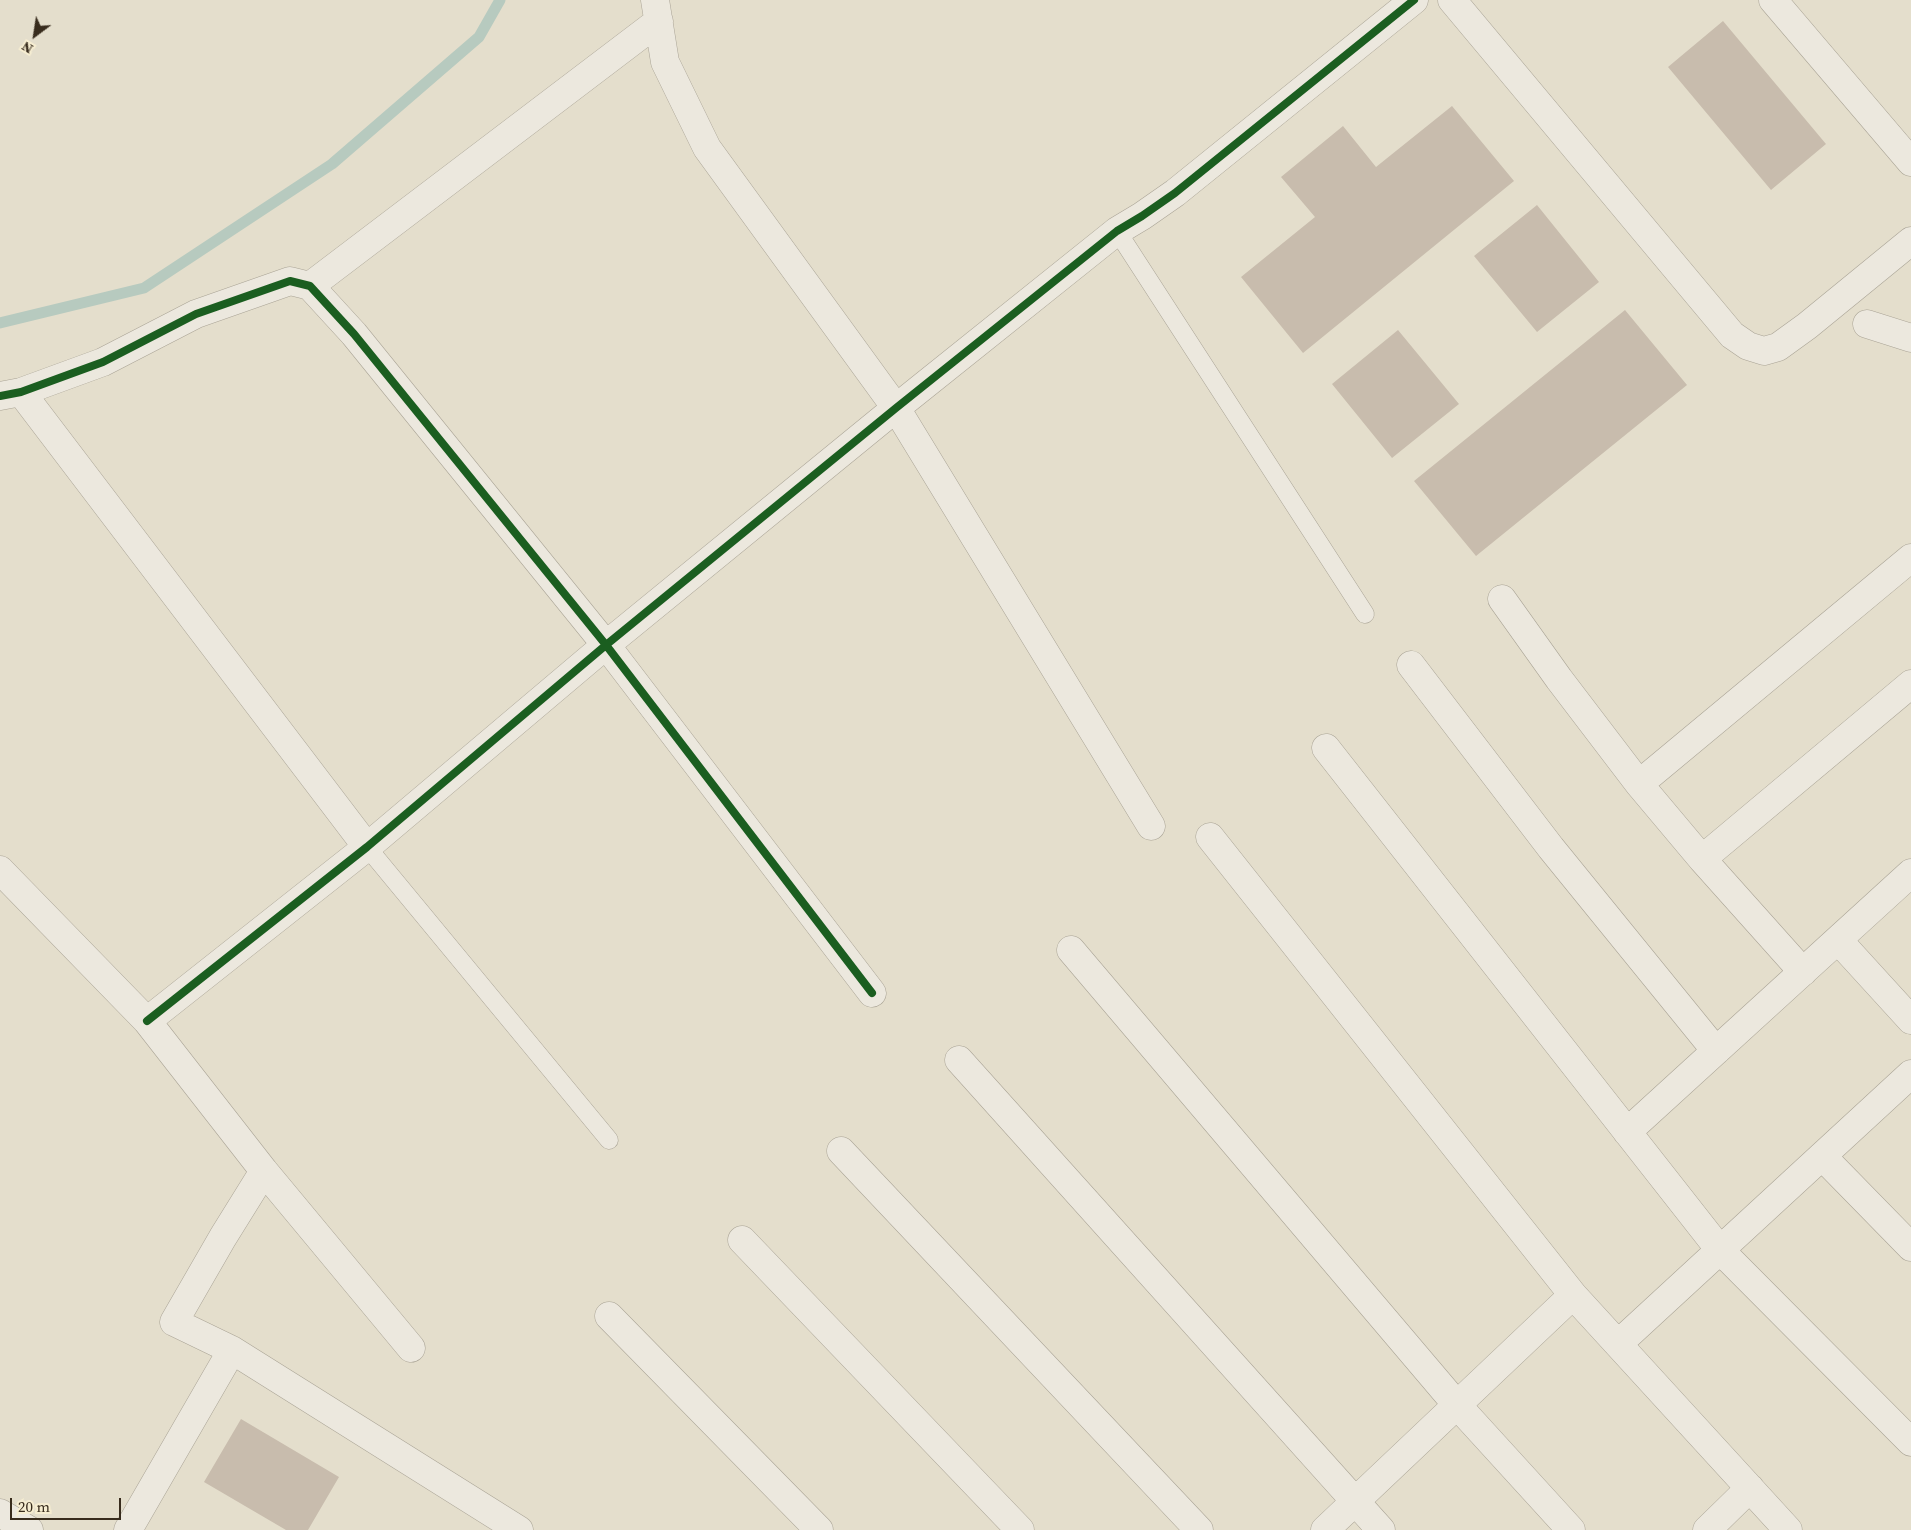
<!DOCTYPE html>
<style>
body{margin:0}
#map{position:relative;width:1911px;height:1530px;overflow:hidden;background:#e4decc;font-family:"Source Serif 4",serif}
canvas{display:block}
.north{position:absolute;left:10px;top:10px;width:50px;height:50px;-webkit-text-stroke:4px #f6edd1;paint-order:stroke;rotate:211deg;font-size:14px;font-weight:700;line-height:20px;text-align:center;color:#382c1d}
.north::after{content:'';display:block;margin:auto;width:18px;height:22px;background:#382c1d;clip-path:polygon(50% 0,100% 100%,50% 72%,0 100%)}
.scale{position:absolute;left:10px;top:1498px;width:111px;height:22px;box-sizing:border-box;border:2px solid #382c1d;border-top:0;padding-left:6px;font-size:15px;line-height:18px;white-space:nowrap;color:#382c1d;-webkit-text-stroke:4px #f6edd1;paint-order:stroke}
</style>
<div id="map">
<canvas width="1911" height="1530"></canvas>
<div class="north">N</div>
<div class="scale">20 m</div>
</div>
<script>
const ctx = document.querySelector('canvas').getContext('2d');
ctx.lineJoin = 'round';
function toPath(rows) {
  const path = new Path2D();
  for (const r of rows) {
    path.moveTo(r[0], r[1]);
    for (let i = 2; i < r.length; i += 2) path.lineTo(r[i], r[i + 1]);
  }
  return path;
}
function stroke(path, color, width, dash) {
  ctx.strokeStyle = color;
  ctx.lineWidth = width;
  ctx.lineCap = dash ? 'butt' : 'round';
  ctx.setLineDash(dash || []);
  ctx.stroke(path);
}
function fillPath(path, color) {
  ctx.fillStyle = color;
  ctx.fill(path, 'evenodd');
}
const stream = toPath([
 [0,323,144,288,332,164,479,37,500,0]
]);
const building = toPath([
 [1723,21,1826,144,1771,190,1668,67],
 [1452,106,1514,181,1303,353,1241,277,1315,217,1281,177,1343,126,1376,167],
 [1537,205,1599,282,1537,332,1474,256],
 [1625,310,1687,385,1476,556,1414,481],
 [1398,330,1459,404,1392,458,1332,384],
 [241,1419,339,1477,308,1530,286,1530,204,1482]
]);
const lane = toPath([
 [1117,231,1365,614],
 [367,847,609,1140]
]);
const street = toPath([
 [655,0,665,62,707,148,896,408,1151,826],
 [1452,0,1732,335,1748,346,1764,351,1778,347,1807,326,1911,241],
 [1773,0,1911,162],
 [310,286,659,21],
 [1867,324,1911,338],
 [21,392,367,847],
 [0,396,21,392,103,362,196,314,290,281,310,286,354,334,606,645,872,993],
 [1502,599,1559,679,1639,784,1702,859,1803,972],
 [1411,665,1551,848,1716,1051],
 [1326,748,1720,1250,1911,1442],
 [1639,784,1911,558],
 [1210,837,1573,1295,1325,1530],
 [1702,859,1911,684],
 [0,870,147,1021,264,1171,411,1348],
 [1838,940,1911,1020],
 [1071,950,1457,1405,1571,1530],
 [147,1021,367,847,606,645,896,408,1117,231,1142,216,1175,193,1414,0],
 [959,1060,1381,1530],
 [1627,1132,1911,873],
 [841,1151,1199,1530],
 [1822,1156,1911,1247],
 [264,1171,223,1237,174,1322,232,1350,519,1530],
 [742,1240,1020,1530],
 [1573,1295,1788,1530],
 [609,1316,819,1530],
 [1618,1344,1911,1074],
 [0,1513,29,1530],
 [128,1530,232,1350],
 [1707,1530,1750,1488]
]);
const cycleway = toPath([
 [0,396,21,392,103,362,196,314,290,281,310,286,354,334,606,645,872,993],
 [147,1021,367,847,606,645,896,408,1117,231,1142,216,1175,193,1414,0]
]);
stroke(stream, '#b7cabf', 11);
fillPath(building, '#c8bcad');
stroke(lane, '#a9a395', 19);
stroke(street, '#a9a395', 29);
stroke(lane, '#ece8de', 18);
stroke(street, '#ece8de', 28);
stroke(cycleway, '#1b5e20', 8);
</script>
